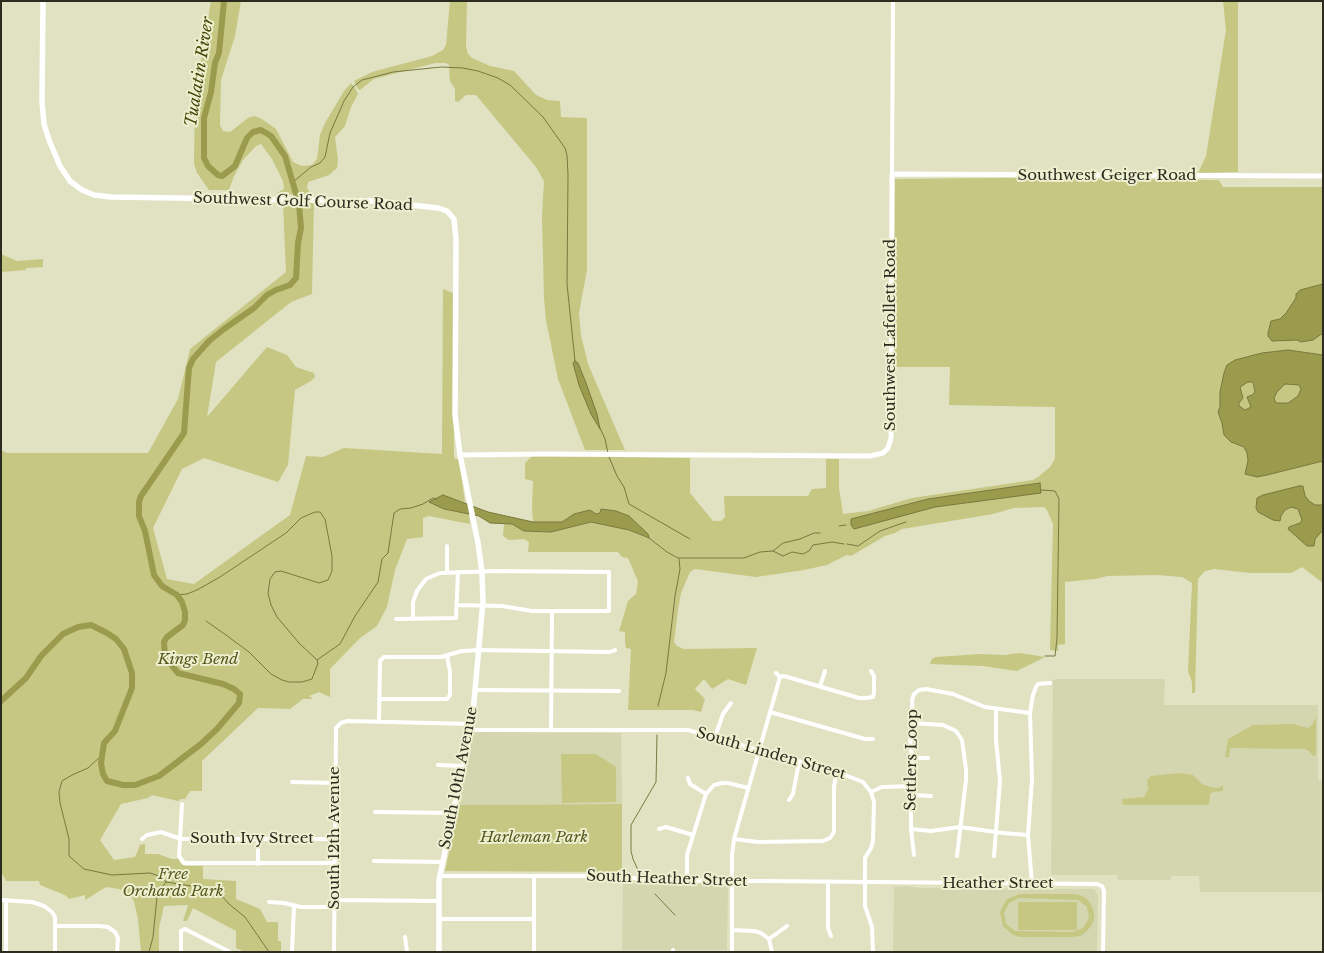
<!DOCTYPE html>
<style>
body{margin:0}
#map{position:relative;width:1324px;height:953px;overflow:hidden;background:#e0e2c2;font-family:"Libre Baskerville",serif}
canvas{display:block}
.frame{position:absolute;inset:0;border:2px solid #2b2b20;pointer-events:none}
</style>
<div id="map">
<canvas width="1324" height="953"></canvas>
<div class="frame"></div>
</div>
<script>
const ctx = document.querySelector('canvas').getContext('2d');
ctx.lineJoin = 'round';
function fillPath(path, color) {
  ctx.fillStyle = color;
  ctx.fill(path, 'evenodd');
}
function toPath(rows) {
  const path = new Path2D();
  for (const r of rows) {
    path.moveTo(r[0], r[1]);
    for (let i = 2; i < r.length; i += 2) path.lineTo(r[i], r[i + 1]);
  }
  return path;
}
function stroke(path, color, width, dash) {
  ctx.strokeStyle = color;
  ctx.lineWidth = width;
  ctx.lineCap = dash ? 'butt' : 'round';
  ctx.setLineDash(dash || []);
  ctx.stroke(path);
}
function drawText(font, color, halo, rows, align = 'center') {
  ctx.font = font + ' "Libre Baskerville",serif';
  ctx.lineWidth = 4;
  ctx.setLineDash([]);
  ctx.textBaseline = 'middle';
  ctx.strokeStyle = halo;
  ctx.fillStyle = color;
  for (const [text, x, y, turn = 0] of rows) {
    ctx.save();
    ctx.translate(x, y);
    ctx.rotate((+turn || 0) * Math.PI / 180);
    ctx.textAlign = isNaN(turn) ? turn : align;
    if (halo) ctx.strokeText(text, 0, 0);
    ctx.fillText(text, 0, 0);
    ctx.restore();
  }
}
const built = toPath([
 [1056,679,1165,679,1164,705,1318,705,1318,780,1323,781,1323,892,1200,892,1199,876,1171,876,1171,880,1118,880,1117,875,1051,875,1053,680],
 [475,732,621,733,622,804,459,805,473,734],
 [623,880,649,884,727,884,728,885,727,950,622,950],
 [905,886,921,888,1094,889,1098,895,1097,952,893,952,894,887]
]);
const green = toPath([
 [211,1,241,1,235,36,221,80,220,125,223,131,230,132,248,118,254,116,262,119,276,129,293,162,302,166,312,165,317,159,320,135,325,123,344,91,351,83,355,88,358,94,351,107,345,126,335,137,338,160,337,168,329,175,308,182,307,188,312,195,278,194,277,193,284,189,283,181,272,159,261,144,256,146,243,160,234,176,229,190,209,190,197,173,194,164,195,99],
 [450,1,467,1,466,47,468,54,472,58,490,66,514,71,536,95,547,100,560,101,561,117,587,118,587,270,579,313,581,335,588,364,625,450,585,450,558,379,546,320,544,298,542,217,544,181,536,167,476,95,466,95,458,102,455,101,455,89,450,81,449,65,446,63,435,63,374,79,360,90,358,89,354,81,372,72,432,56,443,50,446,45],
 [1223,1,1238,1,1238,172,1198,173,1206,156,1226,30],
 [1005,178,1219,180,1223,187,1323,187,1323,583,1302,567,1291,573,1250,573,1214,569,1205,571,1198,579,1195,693,1192,693,1192,682,1188,671,1192,583,1182,577,1156,575,1107,576,1095,579,1065,582,1065,644,1058,645,1058,651,1050,650,1053,524,1047,510,1044,507,1014,508,993,514,902,529,895,533,885,536,851,556,847,555,827,565,804,570,756,577,695,569,690,572,681,593,678,610,674,642,677,646,684,649,757,648,746,685,728,679,712,689,704,679,695,689,705,699,701,712,693,710,628,710,631,649,626,648,625,642,625,632,619,631,628,601,636,594,638,581,628,558,622,557,618,552,528,552,529,542,524,539,509,540,503,536,504,524,512,524,524,531,551,532,591,522,629,530,647,538,648,538,648,534,636,523,600,513,574,514,562,522,533,522,532,508,533,481,525,479,525,463,532,456,690,458,690,493,713,521,721,521,725,517,724,496,808,496,812,489,826,488,826,459,839,459,839,488,843,514,868,511,912,498,1033,480,1038,477,1050,467,1055,459,1055,407,949,405,950,367,893,367,895,179],
 [283,203,314,203,312,294,291,302,216,362,207,417,267,347,287,355,296,367,314,373,315,377,311,381,295,390,288,465,278,482,204,458,182,469,153,528,167,579,194,584,290,515,306,456,323,457,344,448,442,454,443,289,453,293,454,455,455,459,459,459,465,503,449,498,444,509,467,513,469,515,470,524,429,516,423,518,423,537,407,539,395,570,387,607,377,626,360,638,330,669,330,697,319,692,309,696,313,699,303,699,290,709,258,708,202,761,202,791,190,791,185,799,181,799,178,801,152,795,148,798,121,804,100,840,114,860,135,857,140,845,145,844,145,854,158,854,172,859,178,859,181,864,185,866,203,866,203,879,236,881,236,899,260,909,267,922,278,922,278,941,281,941,281,952,245,952,236,948,236,931,193,908,187,921,183,921,188,905,164,906,159,928,159,952,141,952,138,919,134,901,128,893,119,889,106,887,85,900,85,895,69,899,65,895,40,885,39,881,6,881,1,872,1,450,7,453,148,453,178,399,190,349,286,272],
 [1,254,17,261,43,259,43,267,26,268,26,270,1,272],
 [1020,653,1045,657,1017,671,983,666,930,664,932,659,936,657,981,654,1004,655],
 [1316,717,1316,755,1313,756,1309,751,1305,749,1230,748,1229,757,1225,757,1228,739,1253,725,1293,724,1308,728,1312,725],
 [561,754,596,754,616,767,616,802,562,803],
 [1179,773,1193,775,1202,784,1211,787,1219,788,1223,785,1223,791,1213,792,1210,794,1209,805,1123,805,1122,799,1144,797,1148,789,1147,780,1151,776],
 [622,804,622,872,445,871,459,805],
 [1019,894,1073,894,1080,895,1087,899,1091,905,1094,912,1094,920,1091,926,1086,932,1080,936,1072,937,1020,937,1013,935,1003,926,1000,912,1006,900],
 [1019,898,1078,900,1087,907,1089,918,1083,928,1073,932,1015,931,1006,924,1004,913,1009,903],
 [1018,902,1077,902,1077,930,1018,930]
]);
const water = toPath([
 [1323,284,1323,333,1313,340,1301,342,1297,340,1272,341,1268,336,1268,333,1271,321,1280,319,1286,313,1296,298,1296,294,1300,290,1323,284],
 [1288,350,1323,355,1323,461,1267,475,1257,477,1245,474,1248,461,1247,453,1244,447,1231,442,1224,435,1222,423,1218,412,1220,407,1220,392,1224,373,1227,365,1235,360,1262,353,1288,350],
 [1248,382,1253,382,1255,392,1252,395,1247,397,1251,407,1245,410,1239,406,1239,403,1243,398,1240,387,1248,382],
 [1285,384,1299,385,1301,389,1298,396,1288,403,1276,403,1274,398,1277,392,1285,384],
 [575,361,578,363,586,383,597,414,600,429,591,414,579,385,573,363,575,361],
 [1040,483,1041,493,935,507,854,529,851,525,851,519,928,499,1040,483],
 [1299,486,1303,486,1305,496,1309,501,1315,505,1323,505,1323,530,1315,539,1314,546,1307,546,1288,529,1289,527,1300,523,1302,520,1298,509,1291,507,1285,510,1281,516,1280,521,1273,520,1258,512,1256,508,1257,498,1263,495,1299,486],
 [443,495,488,512,533,522,562,522,574,514,590,510,596,514,600,513,601,509,616,511,629,516,648,534,649,538,629,530,591,522,551,532,524,531,512,524,490,523,479,516,444,509,429,502,443,495]
]);
const stream = toPath([
 [293,182,311,167,320,163,325,157,330,133,344,101,353,87,362,80,393,72,441,67,463,68,478,71,498,78,510,85,543,117,565,148,567,155,568,175,567,284,575,361],
 [600,428,605,439,608,453],
 [609,457,617,476,624,487,629,504,690,539],
 [1041,490,1055,491,1059,499,1057,638,1055,656,1045,656],
 [839,526,846,525],
 [649,538,667,552,678,558,744,558,760,552,773,551,783,543,800,539,814,533,820,533],
 [847,544,858,546,880,531,906,522],
 [773,551,783,556,792,552,803,554,809,551,813,545,832,542,844,544],
 [177,595,187,594,197,590,220,577,286,533,301,518,315,512,320,512,325,519,332,556,332,571,328,580,319,583,281,571,275,572,270,579,268,593,271,605,277,617,299,643,317,660],
 [206,621,226,635,249,652,271,674,282,680,289,682,302,682,312,679,318,663,317,660,340,644,355,616,378,582,382,559,388,553,394,513,400,509,411,508,423,504,433,498,437,499],
 [658,706,666,673,675,596,680,569,679,559],
 [101,756,88,768,72,775,62,781,59,792,60,803,69,839,69,856,84,869,112,875,150,873,162,877,166,882,210,889,220,894,229,904,245,917,269,952],
 [642,874,638,870,633,859,631,851,631,825,656,782,657,735],
 [655,894,675,915],
 [149,952,153,937,157,897,159,891,166,882]
]);
const river = toPath([
 [1,701,26,678,41,656,63,634,78,627,91,625,107,633,116,639,124,649,132,673,132,688,115,731,104,743,101,763,103,774,107,781,123,785,135,785,159,776,201,744,217,729,239,703,240,694,234,689,223,684,178,673,165,657,164,642,167,637,183,625,185,620,185,612,182,602,177,595,162,586,154,575,145,531,139,516,139,502,141,496,184,433,189,368,193,359,209,341,224,329,254,308,267,295,276,290,290,285,296,278,298,243,301,228,299,204,285,156,271,136,261,130,253,132,247,138,235,166,222,176,218,175,208,166,204,158,204,118,211,92,215,63,219,53,224,1]
]);
const minor = toPath([
 [892,174,893,1],
 [447,546,447,572],
 [396,619,456,618,458,572],
 [413,619,413,602,417,591,426,579,440,573,496,571,609,572,609,611,532,611,502,606,457,605],
 [776,673,780,677,784,676,859,698,866,698,873,697,874,693,874,676,871,671],
 [820,686,825,671],
 [475,690,619,691],
 [379,699,447,699,450,695,450,672,447,656],
 [770,712,865,739,873,739],
 [379,722,380,661,384,657,441,657,462,651,479,650,610,652,615,650],
 [913,723,943,725,956,731,962,740,966,769,966,780,957,856],
 [471,730,688,730,837,772,863,782,871,792,874,802,873,841,871,848,865,858,865,906,872,927,873,952],
 [551,730,552,611],
 [715,737,723,714,731,703],
 [911,758,928,758],
 [438,765,463,766],
 [688,778,690,784,706,794,714,785,722,783,728,783,748,788],
 [292,782,335,783],
 [871,792,882,787,914,786],
 [913,795,931,796],
 [789,800,793,794,799,762],
 [182,804,179,856,184,863,335,863],
 [375,812,453,813],
 [659,829,666,827,693,835],
 [911,829,914,855],
 [1028,835,1003,833,960,827,931,831,911,829,911,805,914,786,910,737,913,723,912,700,914,694,919,690,926,689,953,694,985,707,1030,713],
 [142,839,147,835,161,832,181,839,335,839],
 [734,839,758,842,823,841,830,838,834,832,834,786,837,772],
 [994,856,1000,781,996,740,996,709],
 [374,861,443,862],
 [258,864,258,839],
 [440,876,619,876,648,880,1097,884,1102,886,1104,891,1103,952],
 [687,880,687,855,706,794],
 [828,882,828,928,831,936],
 [1032,884,1028,835,1032,779,1030,713,1033,695,1036,687,1038,684,1050,683],
 [1,900,32,902,44,906,52,912,55,917,55,952],
 [6,900,6,952],
 [335,900,439,901],
 [269,902,284,903,301,907,335,907],
 [439,919,534,919],
 [56,926,99,926,108,927,115,932,118,938,117,952],
 [732,930,754,931,761,933,769,939,772,952],
 [405,937,407,952],
 [769,939,787,926],
 [181,952,181,931,185,929,230,952],
 [292,952,294,906],
 [334,952,336,728,341,723,347,721,472,724],
 [534,952,534,876],
 [673,952,673,950],
 [732,952,732,855,734,839,780,677]
]);
const tertiary = toPath([
 [460,455,546,454,870,456,883,453,888,448,891,438,892,174,1323,176]
]);
const secondary = toPath([
 [43,1,42,101,44,124,49,140,60,166,70,181,82,190,94,195,111,197,376,201,438,208,447,211,454,219,456,239,455,415,460,455,478,543,482,572,483,601,472,724,439,880,439,952]
]);
const streetNames = [
 ["Southwest Geiger Road",1107,176],
 ["Southwest Golf Course Road",303,202,2],
 ["Southwest Lafollett Road",891,335,-90],
 ["South Linden Street",771,754,16],
 ["Settlers Loop",912,760,-89],
 ["South 10th Avenue",459,778,-79],
 ["South 12th Avenue",335,838,-90],
 ["South Ivy Street",252,839],
 ["South Heather Street",667,879,2],
 ["Heather Street",998,884]
];
const parkNames = [
 ["Kings Bend",198,660],
 ["Harleman Park",534,838],
 ["Free",173,875],
 ["Orchards Park",173,892]
];
const waterNames = [
 ["Tualatin River",200,72,-81]
];
fillPath(built, '#d4d6b0');
fillPath(green, '#c5c783');
fillPath(water, '#9a9b4c');
stroke(water, '#79793f', 1);
stroke(stream, '#79793f', 1);
stroke(river, '#9a9b4c', 6);
stroke(minor, '#fff', 4);
stroke(tertiary, '#fff', 5);
stroke(secondary, '#fff', 5.5);
drawText('15px', '#2b2b20', '#edefcf', streetNames);
drawText('italic 15px', '#56571c', '#edefcf', parkNames);
drawText('italic 16px', '#454605', '#edefcf', waterNames);
</script>
